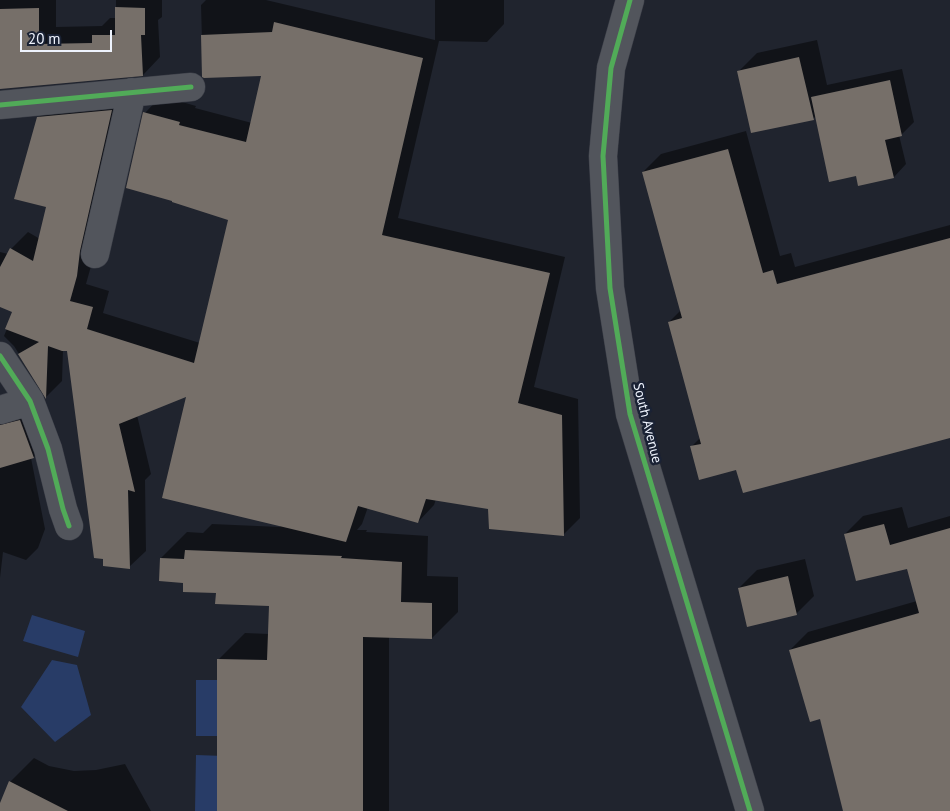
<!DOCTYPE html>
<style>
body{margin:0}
#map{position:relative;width:950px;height:811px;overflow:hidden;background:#20242e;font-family:"PT Sans",sans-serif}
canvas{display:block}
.scale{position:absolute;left:20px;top:30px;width:92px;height:22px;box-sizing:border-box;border:2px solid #eef3fd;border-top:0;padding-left:6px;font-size:15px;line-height:18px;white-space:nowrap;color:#eef3fd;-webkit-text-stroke:4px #1a2234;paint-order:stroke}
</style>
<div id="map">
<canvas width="950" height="811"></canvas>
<div class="scale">20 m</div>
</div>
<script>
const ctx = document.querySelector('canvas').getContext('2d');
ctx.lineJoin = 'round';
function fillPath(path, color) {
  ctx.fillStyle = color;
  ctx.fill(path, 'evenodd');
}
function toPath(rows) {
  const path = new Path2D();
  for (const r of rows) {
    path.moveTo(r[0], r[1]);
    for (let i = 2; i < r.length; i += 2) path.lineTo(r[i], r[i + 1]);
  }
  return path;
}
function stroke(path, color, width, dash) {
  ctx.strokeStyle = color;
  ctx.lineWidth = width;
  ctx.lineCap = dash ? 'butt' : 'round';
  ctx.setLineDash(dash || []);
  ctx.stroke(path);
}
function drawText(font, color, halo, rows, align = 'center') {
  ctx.font = font + ' "PT Sans",sans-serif';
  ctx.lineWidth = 5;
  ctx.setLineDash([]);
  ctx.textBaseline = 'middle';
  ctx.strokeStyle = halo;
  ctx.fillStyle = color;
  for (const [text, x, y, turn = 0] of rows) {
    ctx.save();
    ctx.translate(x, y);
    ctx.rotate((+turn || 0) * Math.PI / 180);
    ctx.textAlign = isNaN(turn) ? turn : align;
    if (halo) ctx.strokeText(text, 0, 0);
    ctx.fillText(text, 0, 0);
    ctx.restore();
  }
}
const green = toPath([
 [32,615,85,631,78,657,23,641],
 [52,660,77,665,91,715,55,742,21,707],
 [196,680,223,680,223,736,196,736],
 [196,755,224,756,223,811,195,811]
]);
const shadow = toPath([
 [0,0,56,0,56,27,102,26,110,18,116,18,116,0,162,0,162,17,158,20,160,57,143,75,0,88],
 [206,0,266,0,435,40,435,0,504,0,504,24,487,42,439,41,398,218,565,257,534,387,578,399,580,518,563,535,489,508,436,499,434,505,418,522,368,507,362,524,357,530,367,530,366,532,428,536,427,576,458,577,458,612,432,638,389,637,389,811,219,811,219,659,245,633,269,634,270,604,217,592,184,582,161,558,187,532,203,533,212,524,280,527,281,525,188,395,137,415,151,474,145,480,146,551,129,567,68,350,63,350,62,381,46,397,14,346,4,336,14,311,0,306,0,252,8,254,11,249,28,232,40,239,47,206,38,118,55,101,128,94,93,259,86,284,109,291,103,313,200,343,229,219,145,113,161,96,196,106,195,108,252,123,263,74,203,76,201,5],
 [817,40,827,85,902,69,914,122,902,134,899,135,906,164,894,177,857,174,816,116,813,119,739,71,757,53],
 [746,131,780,256,791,253,795,267,950,225,950,437,737,469,691,447,700,438,669,322,681,310,643,172,661,154],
 [32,409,45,445,34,457,31,458,45,529,38,548,26,560,3,552,0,578,0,417],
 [902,507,908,528,950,516,950,811,844,811,821,718,790,650,808,632,917,601,908,567,845,534,863,516],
 [805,559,814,596,796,614,739,588,757,570],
 [34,758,49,766,74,771,96,770,125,764,151,811,0,811,0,806,10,782]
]);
const building = toPath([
 [115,7,145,8,145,35,141,35,143,76,0,89,0,9,39,8,39,44,92,43,92,35,115,35],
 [274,22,423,58,382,235,550,273,518,403,562,415,564,536,489,529,488,509,426,499,418,523,358,506,346,542,162,498,186,397,119,424,135,492,128,490,130,569,103,566,103,559,94,558,67,351,62,351,48,346,46,399,18,354,39,342,5,329,12,312,0,307,0,267,10,248,33,261,46,207,14,199,37,117,112,110,80,251,77,276,70,301,93,307,87,329,194,363,228,220,172,202,172,201,126,188,143,112,180,122,179,125,246,142,261,76,204,78,202,77,201,35,272,32],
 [799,57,814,120,751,133,737,71],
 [890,80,902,136,885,140,894,178,858,186,856,176,829,182,811,97],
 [728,149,763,273,773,270,777,284,950,238,950,438,743,493,736,470,699,480,690,446,701,444,668,322,682,318,642,172],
 [20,420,34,458,0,468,0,425],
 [884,524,890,545,950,528,950,811,843,811,820,719,810,722,789,650,919,613,907,569,856,581,844,534],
 [185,550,342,556,341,558,402,562,401,602,432,603,432,639,363,637,363,811,217,811,217,659,267,660,269,606,215,604,216,593,183,592,183,583,159,581,160,558,184,559],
 [788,576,797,615,747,627,738,588],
 [9,781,68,811,0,811,0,803]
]);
const minor = toPath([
 [630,0,611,68,603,156,610,288,630,414,750,811],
 [0,105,191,87],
 [95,254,132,92],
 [0,356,30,401,48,449,63,509,69,526],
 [0,410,30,401]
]);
const cycleway = toPath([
 [630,0,611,68,603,156,610,288,630,414,750,811],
 [0,105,191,87],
 [0,356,30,401,48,449,63,509,69,526]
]);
const streetNames = [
 ["South Avenue",647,423,76]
];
fillPath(green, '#283c67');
fillPath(shadow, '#0007');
fillPath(building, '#766f69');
stroke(minor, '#3c3f48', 29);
stroke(minor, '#52555c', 28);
stroke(cycleway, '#51ab58', 5);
drawText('14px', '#eef3fd', '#1a2234', streetNames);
</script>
